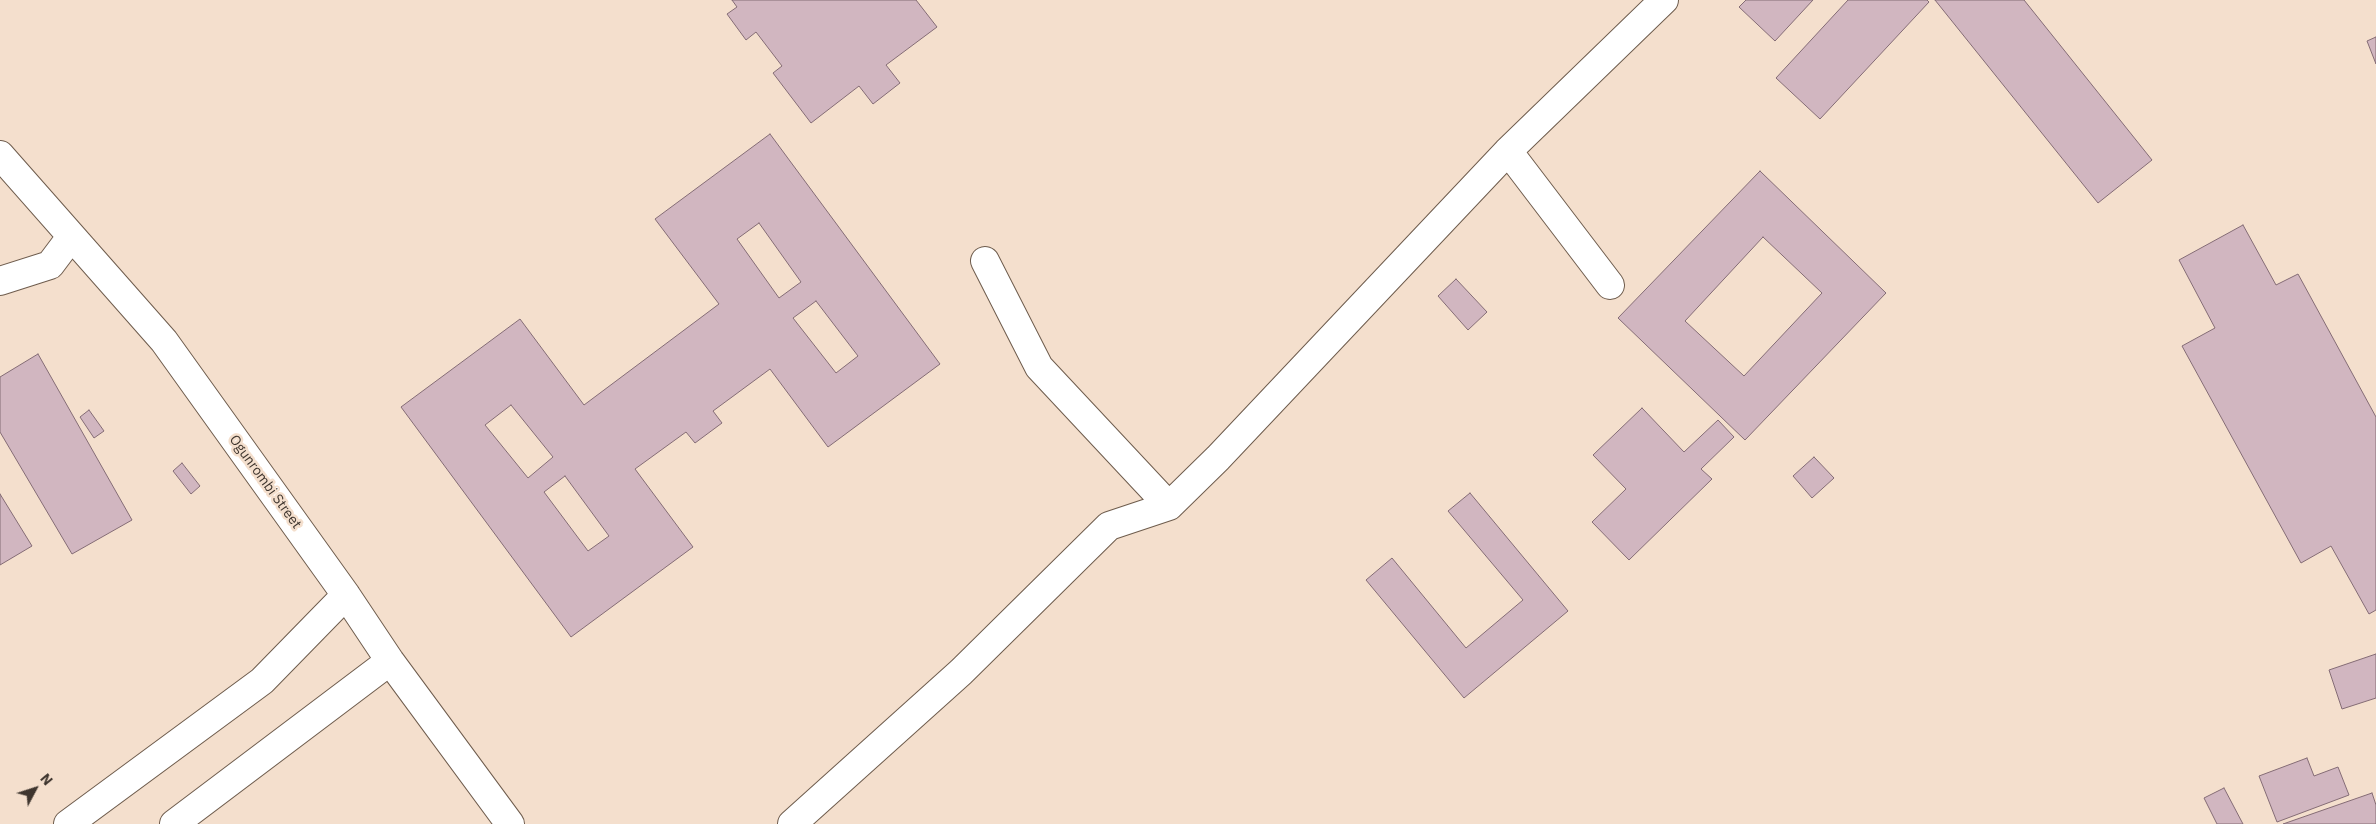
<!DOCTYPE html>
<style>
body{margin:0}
#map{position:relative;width:2376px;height:824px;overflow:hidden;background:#f4dfcd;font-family:"IBM Plex Sans",sans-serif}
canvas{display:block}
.north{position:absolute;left:10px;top:764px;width:50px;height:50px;-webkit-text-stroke:4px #f4dfcd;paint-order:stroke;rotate:50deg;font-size:14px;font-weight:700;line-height:20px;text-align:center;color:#3e352e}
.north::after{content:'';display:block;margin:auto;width:18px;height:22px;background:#3e352e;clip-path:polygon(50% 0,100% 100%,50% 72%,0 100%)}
</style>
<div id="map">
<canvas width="2376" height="824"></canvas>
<div class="north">N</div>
</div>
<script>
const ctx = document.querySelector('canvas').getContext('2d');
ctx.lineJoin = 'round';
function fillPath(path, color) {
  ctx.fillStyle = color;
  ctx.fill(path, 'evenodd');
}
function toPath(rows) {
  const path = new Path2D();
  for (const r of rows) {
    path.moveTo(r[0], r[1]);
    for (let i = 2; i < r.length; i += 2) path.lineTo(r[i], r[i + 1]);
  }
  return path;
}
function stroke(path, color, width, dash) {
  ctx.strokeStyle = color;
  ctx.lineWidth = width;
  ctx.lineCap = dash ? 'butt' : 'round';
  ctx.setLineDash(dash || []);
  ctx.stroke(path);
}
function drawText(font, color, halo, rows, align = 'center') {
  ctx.font = font + ' "IBM Plex Sans",sans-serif';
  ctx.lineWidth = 5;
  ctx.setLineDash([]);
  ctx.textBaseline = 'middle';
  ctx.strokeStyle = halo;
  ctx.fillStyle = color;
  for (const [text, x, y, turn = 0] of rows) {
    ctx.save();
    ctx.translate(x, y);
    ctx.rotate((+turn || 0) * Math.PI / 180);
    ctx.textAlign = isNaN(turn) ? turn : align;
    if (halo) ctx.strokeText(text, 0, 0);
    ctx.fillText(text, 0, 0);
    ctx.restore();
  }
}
const building = toPath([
 [732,0,916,0,937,27,886,65,900,83,873,104,859,86,811,123,773,73,782,66,756,32,746,40,727,14,737,7,732,0],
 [1746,0,1813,0,1775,41,1739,7,1746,0],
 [1848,0,1927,0,1929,2,1820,119,1776,78,1848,0],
 [1935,0,2024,0,2152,160,2098,203,1935,0],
 [2376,37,2376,64,2367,41,2376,37],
 [770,134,940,364,828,447,770,369,713,411,722,423,695,443,686,432,635,469,693,547,571,637,401,407,520,319,584,405,719,304,655,219,770,134],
 [759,223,801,282,779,298,737,239,759,223],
 [816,301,858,356,836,373,793,318,816,301],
 [511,405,553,457,528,478,485,425,511,405],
 [565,476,609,536,588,551,544,492,565,476],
 [1760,171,1886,293,1745,440,1618,318,1760,171],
 [1763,237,1822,293,1744,376,1685,321,1763,237],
 [2243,225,2276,285,2298,274,2376,417,2376,610,2369,614,2331,546,2301,563,2182,346,2215,328,2179,260,2243,225],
 [1456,279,1487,312,1468,330,1438,296,1456,279],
 [38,354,132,520,72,554,0,432,0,377,38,354],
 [1642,408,1684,452,1718,420,1734,437,1701,469,1712,479,1629,560,1592,522,1626,489,1593,455,1642,408],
 [89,410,104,431,94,438,80,417,89,410],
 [1814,457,1834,478,1812,498,1793,476,1814,457],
 [182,463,200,486,191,494,173,471,182,463],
 [1470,493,1568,611,1464,698,1366,580,1392,558,1466,648,1523,600,1448,511,1470,493],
 [0,494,32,546,0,565,0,494],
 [2376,654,2376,698,2342,709,2329,670,2376,654],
 [2307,758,2314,776,2338,767,2349,795,2277,822,2259,776,2307,758],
 [2224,788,2243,824,2217,824,2204,798,2224,788],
 [2372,793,2376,805,2376,824,2283,824,2372,793]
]);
const minor = toPath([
 [1508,151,1610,285],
 [0,155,164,341,346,595,390,661,510,824],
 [985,261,1039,367,1169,506],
 [0,281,50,265,71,237],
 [68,824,262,681,346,595],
 [174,824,390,661],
 [792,824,961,672,1109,526,1169,506,1218,458,1508,151,1664,0]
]);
const streetNames = [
 ["Ogunrombi Street",265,482,54]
];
fillPath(building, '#d1b6c0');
stroke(building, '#846c75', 1);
stroke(minor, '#6e5c4d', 30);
stroke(minor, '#fff', 28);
drawText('14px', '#3e352e', '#f4dfcd', streetNames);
</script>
